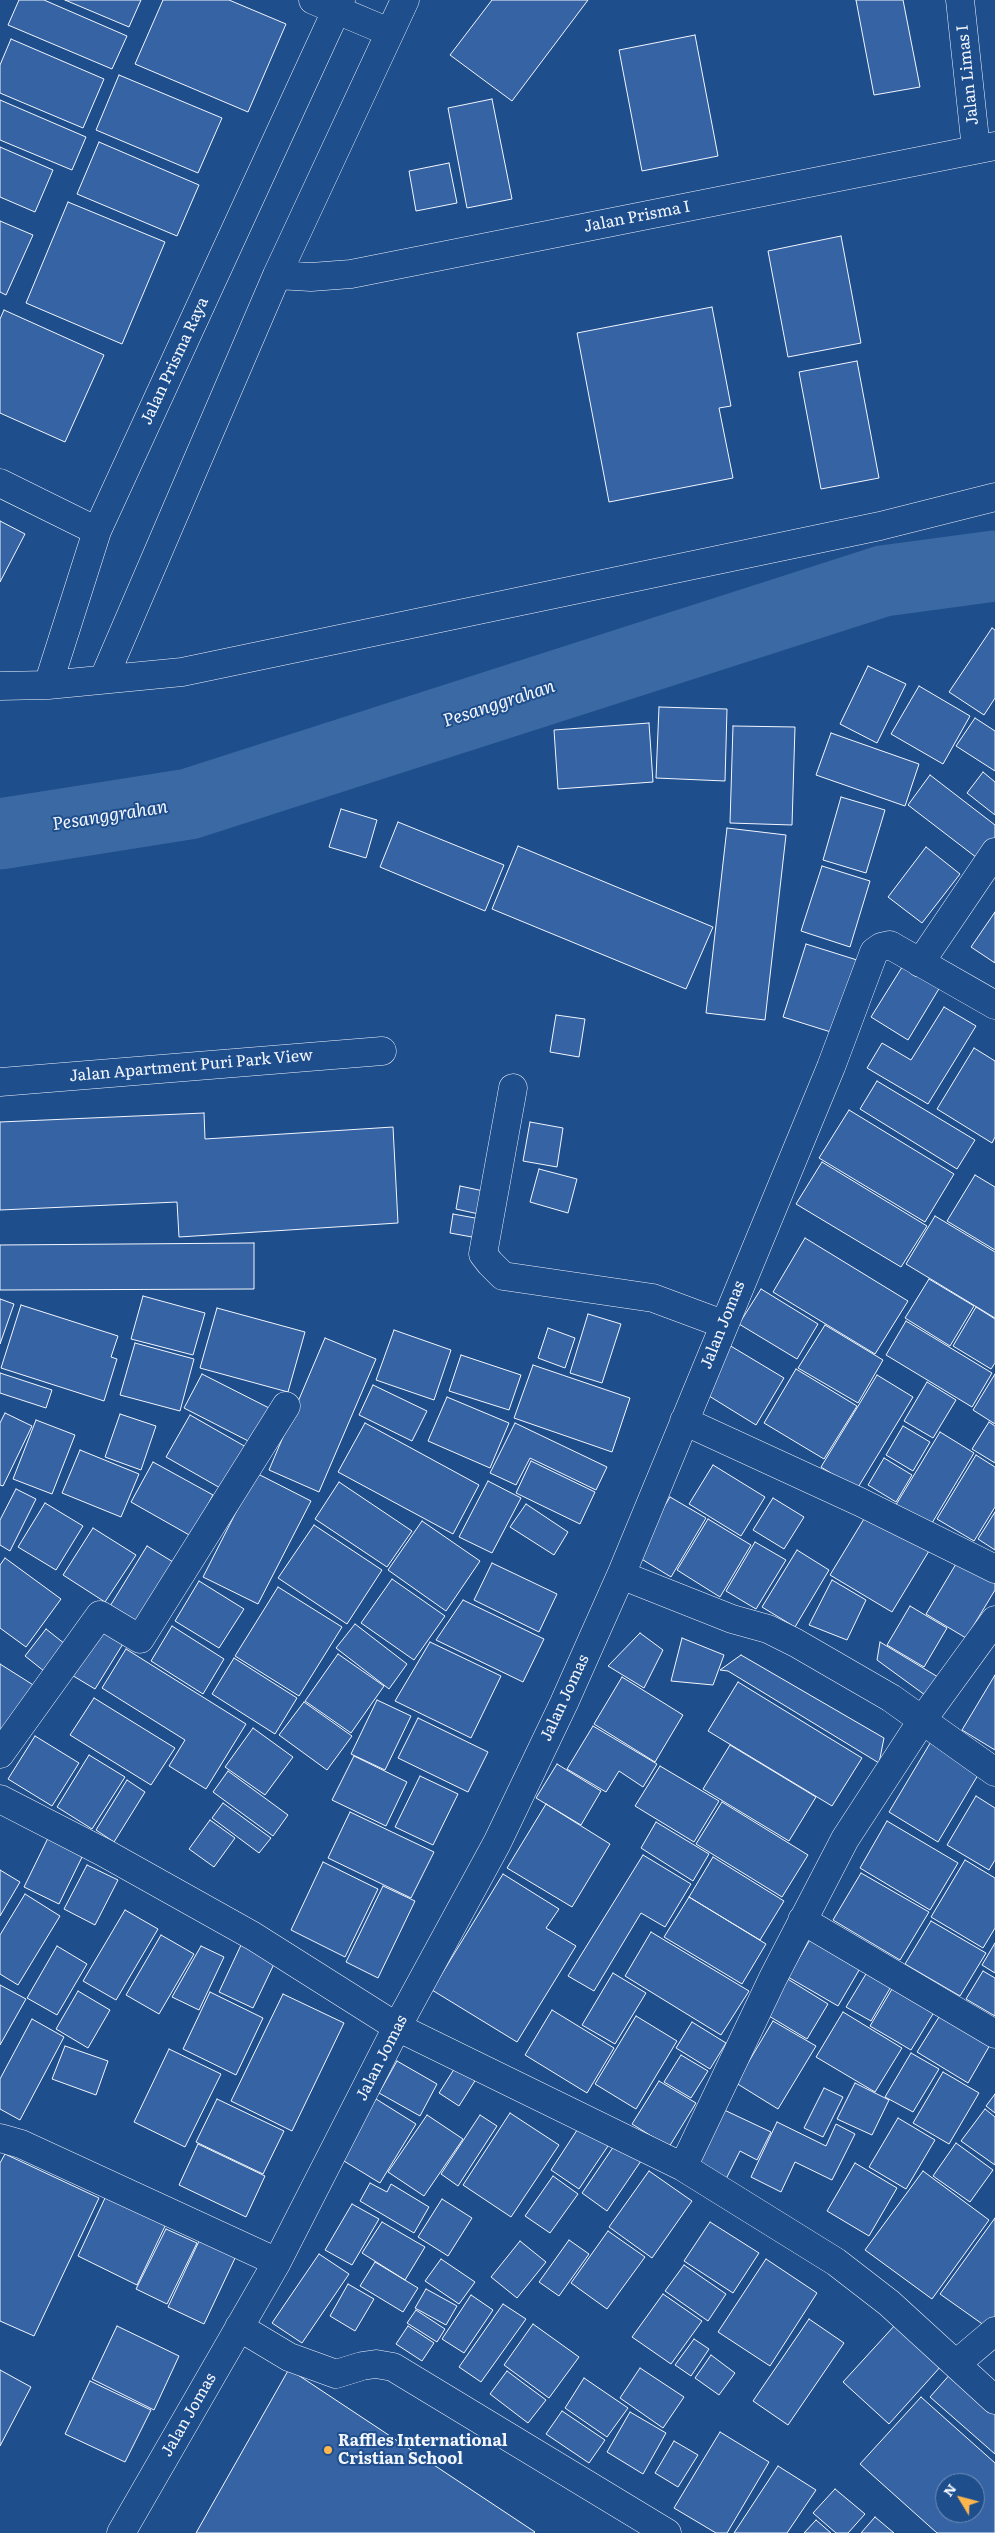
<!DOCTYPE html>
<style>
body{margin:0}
#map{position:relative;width:995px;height:2533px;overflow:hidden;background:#1f4e8c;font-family:Literata,serif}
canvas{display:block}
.north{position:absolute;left:935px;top:2473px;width:50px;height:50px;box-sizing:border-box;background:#1f4e8c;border:1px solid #7391ba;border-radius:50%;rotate:307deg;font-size:14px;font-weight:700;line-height:20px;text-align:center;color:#f2f6ff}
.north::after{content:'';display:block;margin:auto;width:18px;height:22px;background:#ffb74d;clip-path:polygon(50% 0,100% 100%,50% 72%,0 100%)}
</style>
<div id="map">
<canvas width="995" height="2533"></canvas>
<div class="north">N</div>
</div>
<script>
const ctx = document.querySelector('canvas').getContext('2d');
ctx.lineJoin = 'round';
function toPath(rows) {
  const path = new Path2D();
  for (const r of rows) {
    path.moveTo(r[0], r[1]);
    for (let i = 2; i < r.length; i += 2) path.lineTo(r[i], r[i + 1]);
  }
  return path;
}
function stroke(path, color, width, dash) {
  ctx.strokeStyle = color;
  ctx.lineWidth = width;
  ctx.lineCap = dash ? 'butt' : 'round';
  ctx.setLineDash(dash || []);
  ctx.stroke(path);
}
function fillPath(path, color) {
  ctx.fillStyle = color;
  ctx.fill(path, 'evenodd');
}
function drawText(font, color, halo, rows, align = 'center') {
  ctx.font = font + ' Literata,serif';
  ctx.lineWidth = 4;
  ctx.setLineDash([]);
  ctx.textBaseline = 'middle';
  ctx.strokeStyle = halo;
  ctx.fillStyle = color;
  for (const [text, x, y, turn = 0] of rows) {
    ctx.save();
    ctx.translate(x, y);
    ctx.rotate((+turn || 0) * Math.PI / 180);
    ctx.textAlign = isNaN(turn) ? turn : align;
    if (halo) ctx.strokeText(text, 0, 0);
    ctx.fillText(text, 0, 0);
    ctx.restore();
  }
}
const river = toPath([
 [0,834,189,804,883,581,995,566]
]);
const building = toPath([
 [19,0,44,0,127,36,112,69,8,25,19,0],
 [65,0,141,0,129,27,65,0],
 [163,0,229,0,286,24,248,112,135,64,163,0],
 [492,0,588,0,512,101,450,55,492,0],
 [856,0,903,0,920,87,874,95,856,0],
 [695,35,718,156,642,171,619,50,695,35],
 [11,39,104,79,83,128,0,93,0,65,11,39],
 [119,75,222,118,198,173,96,130,119,75],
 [492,99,512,199,467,208,448,108,492,99],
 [0,100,86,137,72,170,0,140,0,100],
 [99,142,199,185,177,236,77,194,99,142],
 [0,147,53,170,35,212,0,197,0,147],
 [449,163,457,203,416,211,409,171,449,163],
 [68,202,165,242,122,344,26,303,68,202],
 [0,221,33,235,6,295,0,292,0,221],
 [841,236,861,343,788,357,768,251,841,236],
 [712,307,731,406,719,408,733,478,609,502,577,333,712,307],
 [4,310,104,355,65,442,0,413,0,319,4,310],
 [857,361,879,478,821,489,799,372,857,361],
 [0,521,25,534,0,582,0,521],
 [992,628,995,630,995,698,984,715,949,692,992,628],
 [868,666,906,684,877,743,840,724,868,666],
 [919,686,970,716,943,764,891,734,919,686],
 [659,707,727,709,725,781,656,778,659,707],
 [975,718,995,731,995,771,956,746,975,718],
 [649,723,653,782,558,789,554,730,649,723],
 [733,726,795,727,792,825,730,823,733,726],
 [831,733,919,764,905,806,816,775,831,733],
 [983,772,995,782,995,815,967,793,983,772],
 [930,775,995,825,995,843,981,861,908,805,930,775],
 [841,797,885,810,866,873,823,860,841,797],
 [341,809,377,820,366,858,329,847,341,809],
 [398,822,504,865,485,911,380,867,398,822],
 [727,828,786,835,765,1020,706,1013,727,828],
 [518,846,713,927,686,989,492,909,518,846],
 [926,847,960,874,922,923,888,897,926,847],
 [822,866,870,881,850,947,801,931,822,866],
 [995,912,995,963,971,947,995,912],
 [806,944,857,960,834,1033,783,1017,806,944],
 [904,964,940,987,908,1040,871,1017,904,964],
 [944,1007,976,1026,928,1104,867,1068,882,1043,911,1060,944,1007],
 [556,1015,585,1019,579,1057,550,1052,556,1015],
 [974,1048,995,1061,995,1137,992,1143,937,1109,974,1048],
 [877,1081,975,1140,957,1169,860,1109,877,1081],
 [849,1110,954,1174,925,1222,819,1158,849,1110],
 [204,1113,205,1139,393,1127,398,1223,179,1237,177,1202,0,1210,0,1122,204,1113],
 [530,1122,563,1128,557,1167,523,1161,530,1122],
 [822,1162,927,1226,901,1267,796,1204,822,1162],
 [539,1169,577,1179,568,1213,530,1202,539,1169],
 [975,1175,995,1187,995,1250,947,1221,975,1175],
 [460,1186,493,1193,488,1216,456,1209,460,1186],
 [453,1214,486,1220,483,1239,450,1233,453,1214],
 [935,1216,995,1252,995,1318,906,1264,935,1216],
 [805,1238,908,1301,875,1354,773,1292,805,1238],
 [254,1243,254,1289,0,1290,0,1245,254,1243],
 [929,1279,974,1306,950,1346,905,1318,929,1279],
 [761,1289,818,1324,797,1359,739,1324,761,1289],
 [143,1296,205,1313,193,1355,131,1339,143,1296],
 [0,1299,14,1304,0,1344,0,1299],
 [21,1305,118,1336,111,1357,117,1359,104,1401,1,1368,21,1305],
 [976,1307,995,1319,995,1363,991,1369,953,1346,976,1307],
 [217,1308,305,1332,288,1392,200,1368,217,1308],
 [588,1314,621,1324,602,1383,570,1373,588,1314],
 [906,1321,992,1373,972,1407,886,1355,906,1321],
 [825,1325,883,1360,858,1403,798,1368,825,1325],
 [548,1328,575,1338,565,1368,538,1358,548,1328],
 [394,1330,451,1350,434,1400,376,1380,394,1330],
 [325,1338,376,1359,319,1492,269,1470,325,1338],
 [135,1343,194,1359,180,1411,120,1395,135,1343],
 [729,1345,784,1378,756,1425,701,1391,729,1345],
 [461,1355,521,1375,509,1410,449,1391,461,1355],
 [533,1365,630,1398,612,1452,514,1418,533,1365],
 [796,1369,857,1406,824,1459,764,1423,796,1369],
 [0,1373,52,1390,46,1408,0,1393,0,1373],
 [202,1374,275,1411,258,1446,184,1408,202,1374],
 [995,1374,995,1424,973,1410,995,1374],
 [877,1375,913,1397,857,1489,821,1467,877,1375],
 [927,1382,956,1400,933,1438,904,1421,927,1382],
 [373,1385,427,1411,412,1441,359,1415,373,1385],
 [447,1397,509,1423,490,1468,428,1441,447,1397],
 [5,1413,32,1426,3,1486,0,1485,0,1423,5,1413],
 [120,1414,156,1426,141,1470,105,1457,120,1414],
 [190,1415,253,1451,229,1493,166,1457,190,1415],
 [36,1420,75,1435,52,1494,13,1479,36,1420],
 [989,1422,995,1426,995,1463,972,1449,989,1422],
 [365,1423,479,1485,453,1534,338,1472,365,1423],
 [515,1423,607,1467,596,1490,530,1458,516,1485,490,1473,515,1423],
 [903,1426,930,1442,913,1471,886,1455,903,1426],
 [940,1432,974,1453,929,1528,894,1508,940,1432],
 [80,1450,139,1474,121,1517,62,1493,80,1450],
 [976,1455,995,1467,995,1507,974,1541,937,1519,976,1455],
 [884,1458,912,1475,896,1502,868,1485,884,1458],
 [531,1461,595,1492,580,1524,516,1493,531,1461],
 [153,1462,213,1495,191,1536,131,1502,153,1462],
 [713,1465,765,1497,741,1536,689,1504,713,1465],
 [256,1473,311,1501,258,1604,203,1577,256,1473],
 [488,1481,521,1498,492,1553,459,1537,488,1481],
 [339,1482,412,1531,387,1567,315,1519,339,1482],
 [16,1489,36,1499,10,1551,0,1545,0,1520,16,1489],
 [670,1497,706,1518,671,1577,635,1555,670,1497],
 [773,1498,804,1517,784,1549,753,1530,773,1498],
 [45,1503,83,1526,56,1570,18,1547,45,1503],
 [526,1504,568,1532,554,1555,510,1527,526,1504],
 [870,1509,932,1546,892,1612,830,1575,870,1509],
 [995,1512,995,1550,978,1539,995,1512],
 [708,1519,751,1545,720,1597,677,1570,708,1519],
 [422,1521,480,1561,446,1611,388,1570,422,1521],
 [314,1525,382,1570,347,1624,278,1578,314,1525],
 [93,1528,136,1555,105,1602,63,1575,93,1528],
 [755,1542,786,1560,756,1609,726,1591,755,1542],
 [147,1546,178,1565,138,1630,107,1611,147,1546],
 [797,1550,829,1570,795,1627,762,1607,797,1550],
 [5,1558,61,1599,26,1647,0,1628,0,1565,5,1558],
 [959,1559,995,1580,995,1590,966,1638,926,1614,959,1559],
 [492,1563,557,1594,539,1632,474,1600,492,1563],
 [392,1579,445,1616,414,1660,361,1623,392,1579],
 [832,1580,866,1600,847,1640,809,1625,832,1580],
 [199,1581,244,1609,219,1648,175,1621,199,1581],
 [278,1587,342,1627,299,1696,235,1656,278,1587],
 [463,1600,544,1639,523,1682,436,1640,463,1600],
 [910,1606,947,1628,924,1667,887,1645,910,1606],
 [101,1624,126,1639,95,1689,70,1674,101,1624],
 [355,1624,407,1664,389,1689,336,1648,355,1624],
 [172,1626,224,1659,203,1694,151,1661,172,1626],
 [46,1629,70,1648,49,1675,25,1656,46,1629],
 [640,1633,663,1650,644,1688,608,1666,640,1633],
 [682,1638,724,1655,713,1685,671,1681,682,1638],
 [430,1642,501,1676,471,1738,395,1701,430,1642],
 [880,1642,938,1677,925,1695,877,1660,880,1642],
 [126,1649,246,1724,206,1789,169,1766,185,1740,102,1688,126,1649],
 [338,1654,384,1686,351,1733,305,1701,338,1654],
 [741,1655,884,1738,879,1763,728,1671,720,1670,741,1655],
 [234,1658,297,1698,275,1734,212,1694,234,1658],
 [0,1664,38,1688,0,1749,0,1664],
 [995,1675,995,1750,962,1730,995,1675],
 [622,1677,683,1715,655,1762,594,1724,622,1677],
 [738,1682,862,1758,832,1806,708,1731,738,1682],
 [94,1698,175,1748,151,1785,70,1735,94,1698],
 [377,1700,411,1716,385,1770,351,1754,377,1700],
 [304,1702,352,1736,327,1770,279,1735,304,1702],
 [418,1718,488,1752,468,1792,398,1758,418,1718],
 [593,1726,657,1764,643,1787,619,1771,606,1792,567,1769,593,1726],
 [253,1728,293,1757,265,1795,225,1767,253,1728],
 [35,1736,79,1763,52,1806,8,1779,35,1736],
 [932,1740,981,1770,938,1842,889,1812,932,1740],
 [730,1745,816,1797,789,1841,703,1789,730,1745],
 [89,1755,125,1777,92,1829,57,1807,89,1755],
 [354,1756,407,1782,386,1826,332,1800,354,1756],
 [557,1764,601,1791,581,1825,536,1798,557,1764],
 [660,1766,719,1801,694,1842,635,1806,660,1766],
 [228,1771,288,1815,273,1836,213,1792,228,1771],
 [420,1776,458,1794,433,1845,395,1827,420,1776],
 [127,1780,145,1792,114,1842,96,1830,127,1780],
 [976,1796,995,1808,995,1860,989,1870,947,1845,976,1796],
 [722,1802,808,1855,782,1897,696,1844,722,1802],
 [223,1803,271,1838,259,1853,212,1818,223,1803],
 [546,1804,610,1844,572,1907,507,1868,546,1804],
 [350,1812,434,1852,411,1898,328,1858,350,1812],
 [210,1820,235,1838,214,1867,189,1849,210,1820],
 [887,1821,958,1863,930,1910,860,1868,887,1821],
 [656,1822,709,1854,693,1881,641,1848,656,1822],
 [49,1836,84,1853,59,1904,24,1887,49,1836],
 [643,1855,691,1884,665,1927,641,1913,594,1991,568,1976,643,1855],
 [713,1857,784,1901,760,1940,689,1897,713,1857],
 [965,1860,995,1878,995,1928,983,1948,931,1917,965,1860],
 [323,1862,378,1889,345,1957,291,1930,323,1862],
 [87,1865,118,1880,95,1925,64,1909,87,1865],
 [0,1870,20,1882,0,1916,0,1870],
 [861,1873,929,1912,900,1960,833,1920,861,1873],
 [503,1874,559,1909,546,1928,576,1946,517,2042,432,1990,503,1874],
 [383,1886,415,1901,378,1978,346,1962,383,1886],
 [25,1894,60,1916,18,1985,0,1974,0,1935,25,1894],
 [689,1897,766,1944,742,1984,664,1937,689,1897],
 [125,1910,158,1929,116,2000,83,1981,125,1910],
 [931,1921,986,1953,960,1996,905,1964,931,1921],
 [815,1931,865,1960,838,2006,788,1977,815,1931],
 [651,1932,749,1991,721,2035,625,1976,651,1932],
 [161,1935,194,1954,159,2014,126,1995,161,1935],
 [995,1943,995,1973,982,1965,995,1943],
 [241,1945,275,1962,253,2008,219,1992,241,1945],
 [57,1946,87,1964,57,2015,27,1998,57,1946],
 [201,1946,224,1957,199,2010,172,1997,201,1946],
 [872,1964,896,1978,871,2021,846,2007,872,1964],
 [983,1971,995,1978,995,2016,966,1999,983,1971],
 [613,1973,646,1993,615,2044,582,2025,613,1973],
 [786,1978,828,2004,807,2039,764,2013,786,1978],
 [898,1979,939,2004,911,2050,870,2026,898,1979],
 [0,1985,26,1999,0,2045,0,1985],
 [78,1991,110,2010,88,2048,56,2029,78,1991],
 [210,1992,263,2018,236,2075,183,2049,210,1992],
 [283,1994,344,2023,292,2131,231,2101,283,1994],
 [944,2009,994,2038,968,2083,917,2052,944,2009],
 [552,2010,614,2048,587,2093,525,2055,552,2010],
 [843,2012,902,2048,875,2092,816,2057,843,2012],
 [636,2016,677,2041,636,2109,595,2084,636,2016],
 [32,2019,64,2037,20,2120,0,2109,0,2079,32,2019],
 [773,2021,816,2046,778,2109,736,2083,773,2021],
 [692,2022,726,2043,710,2069,676,2048,692,2022],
 [65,2046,108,2061,96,2095,52,2079,65,2046],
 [169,2049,221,2074,185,2147,134,2122,169,2049],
 [911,2053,939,2069,913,2112,885,2097,911,2053],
 [681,2055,708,2071,691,2098,664,2082,681,2055],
 [397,2061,437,2084,420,2116,379,2093,397,2061],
 [458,2063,478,2076,459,2106,439,2093,458,2063],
 [943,2072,979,2093,949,2144,913,2123,943,2072],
 [659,2081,696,2103,669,2147,632,2124,659,2081],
 [855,2083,889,2100,872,2135,837,2119,855,2083],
 [824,2088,843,2097,823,2137,804,2128,824,2088],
 [995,2094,995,2113,986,2106,995,2094],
 [217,2099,284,2131,263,2174,196,2142,217,2099],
 [376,2099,416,2124,380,2183,339,2158,376,2099],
 [720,2108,771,2132,757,2160,740,2151,724,2183,691,2167,720,2108],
 [985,2109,995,2117,995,2165,961,2141,985,2109],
 [510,2113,559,2145,511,2217,463,2185,510,2113],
 [427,2115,463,2139,424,2196,388,2172,427,2115],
 [480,2115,497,2126,458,2186,441,2174,480,2115],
 [898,2118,935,2140,906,2189,869,2167,898,2118],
 [583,2121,612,2140,579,2189,551,2170,583,2121],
 [777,2122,826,2146,836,2124,855,2134,832,2180,795,2162,781,2192,751,2177,777,2122],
 [616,2143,641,2161,607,2211,582,2193,616,2143],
 [956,2143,993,2170,970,2202,933,2176,956,2143],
 [198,2144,265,2176,246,2217,179,2185,198,2144],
 [5,2154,99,2198,34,2336,0,2321,0,2163,5,2154],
 [855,2163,897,2188,869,2236,827,2211,855,2163],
 [649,2171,692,2201,652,2258,609,2227,649,2171],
 [923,2171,989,2220,932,2299,865,2250,923,2171],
 [553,2176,578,2194,550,2233,525,2216,553,2176],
 [370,2183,387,2192,391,2184,429,2207,414,2233,360,2201,370,2183],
 [106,2196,166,2224,137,2285,78,2256,106,2196],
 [442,2199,472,2218,448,2256,418,2237,442,2199],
 [352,2204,379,2219,352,2265,325,2250,352,2204],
 [995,2218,995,2318,988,2328,940,2294,995,2218],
 [382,2222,425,2247,405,2280,362,2253,382,2222],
 [710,2222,759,2253,733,2293,684,2261,710,2222],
 [166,2229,197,2243,167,2304,136,2289,166,2229],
 [608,2231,645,2257,607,2309,571,2283,608,2231],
 [201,2237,237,2254,204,2324,168,2307,201,2237],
 [569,2240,589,2254,559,2296,539,2282,569,2240],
 [520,2241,546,2262,517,2298,491,2277,520,2241],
 [319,2254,349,2274,302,2343,272,2323,319,2254],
 [441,2259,475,2282,459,2304,425,2281,441,2259],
 [766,2259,817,2293,770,2366,718,2332,766,2259],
 [375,2262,418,2288,403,2312,360,2286,375,2262],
 [684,2265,726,2294,708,2321,665,2291,684,2265],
 [348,2284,374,2299,355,2331,330,2316,348,2284],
 [426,2289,457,2306,446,2325,415,2308,426,2289],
 [663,2294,702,2321,671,2364,632,2337,663,2294],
 [471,2295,493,2310,464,2353,442,2339,471,2295],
 [503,2304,526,2319,481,2382,459,2367,503,2304],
 [416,2310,445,2329,437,2342,407,2323,416,2310],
 [809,2319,844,2343,788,2425,753,2401,809,2319],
 [533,2324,579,2357,549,2398,504,2365,533,2324],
 [896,2324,942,2365,889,2424,843,2382,896,2324],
 [117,2326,179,2356,154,2410,92,2379,117,2326],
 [408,2326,434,2343,422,2361,396,2344,408,2326],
 [694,2339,709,2349,691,2376,675,2365,694,2339],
 [711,2355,735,2373,719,2395,695,2378,711,2355],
 [640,2368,684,2397,663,2428,620,2398,640,2368],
 [289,2369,535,2532,534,2533,196,2533,289,2369],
 [0,2370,31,2387,0,2446,0,2370],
 [507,2371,546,2400,528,2423,490,2394,507,2371],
 [953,2371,995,2408,995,2454,930,2397,953,2371],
 [584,2378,628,2408,607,2437,565,2408,584,2378],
 [90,2381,151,2410,125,2462,65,2434,90,2381],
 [921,2397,995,2463,995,2533,937,2533,860,2464,921,2397],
 [945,2483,975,2483,975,2513,945,2513,945,2483],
 [562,2411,605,2440,589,2463,546,2434,562,2411],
 [630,2412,666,2433,643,2474,607,2452,630,2412],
 [720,2432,769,2462,727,2533,716,2533,674,2508,720,2432],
 [674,2441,698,2455,678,2487,655,2473,674,2441],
 [778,2466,816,2490,787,2533,734,2533,778,2466],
 [835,2489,865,2514,848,2533,836,2533,813,2513,835,2489],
 [875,2517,894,2533,861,2533,875,2517],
 [816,2520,831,2533,804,2533,816,2520]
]);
const minor = toPath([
 [313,0,389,32],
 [960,0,976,149],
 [277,275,311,277,351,274,995,146],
 [0,483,97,531],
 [104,678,277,275,405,0],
 [48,685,97,531,341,0],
 [0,686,48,685,182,672,880,526,995,497],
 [920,963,995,852],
 [0,1082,382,1051],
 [513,1088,483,1254,490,1263,503,1276,653,1298,723,1324],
 [684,1421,860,1502,995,1569],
 [621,1575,732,1619,768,1629,796,1643,891,1698,995,1772],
 [0,1754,100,1615,140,1639,286,1406],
 [0,1799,103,1852,253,1936,397,2027,683,2167,836,2262,889,2303,995,2400],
 [802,1920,995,2034],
 [0,2138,21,2144,277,2262],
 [683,2167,773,1978,845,1839,923,1719,995,1620],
 [239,2327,289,2357,336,2374,362,2366,376,2364,393,2367,667,2533],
 [956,2364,995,2331],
 [121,2533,277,2262,397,2027,497,1843,564,1703,621,1575,831,1067,874,952,881,947,890,945,995,1005]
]);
const markers = [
 [328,2450,5,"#ffb74d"]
];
const streetNames = [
 ["Jalan Limas I",968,75,-96],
 ["Jalan Prisma I",637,217,-11],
 ["Jalan Prisma Raya",175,361,-65],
 ["Jalan Apartment Puri Park View",191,1066,-5],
 ["Jalan Jomas",723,1325,-68],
 ["Jalan Jomas",565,1698,-65],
 ["Jalan Jomas",382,2058,-63],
 ["Jalan Jomas",189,2415,-60]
];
const poiNames = [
 ["Raffles International",338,2441],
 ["Cristian School",338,2459]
];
const waterNames = [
 ["Pesanggrahan",499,704,-18],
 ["Pesanggrahan",110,816,-9]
];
stroke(river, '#3b69a3', 71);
fillPath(building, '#3563a3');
stroke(building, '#f2f6ff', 1);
stroke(minor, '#f2f6ff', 29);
stroke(minor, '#1f4e8c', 28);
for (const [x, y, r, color] of markers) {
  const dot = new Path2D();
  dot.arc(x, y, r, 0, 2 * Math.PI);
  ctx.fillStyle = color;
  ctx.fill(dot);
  stroke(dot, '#1f4e8c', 2);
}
drawText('16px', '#f2f6ff', '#1f4e8c', streetNames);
drawText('bold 16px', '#f2f6ff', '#1f4e8c', poiNames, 'left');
drawText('italic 18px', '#f2f6ff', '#1f4e8c', waterNames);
</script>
